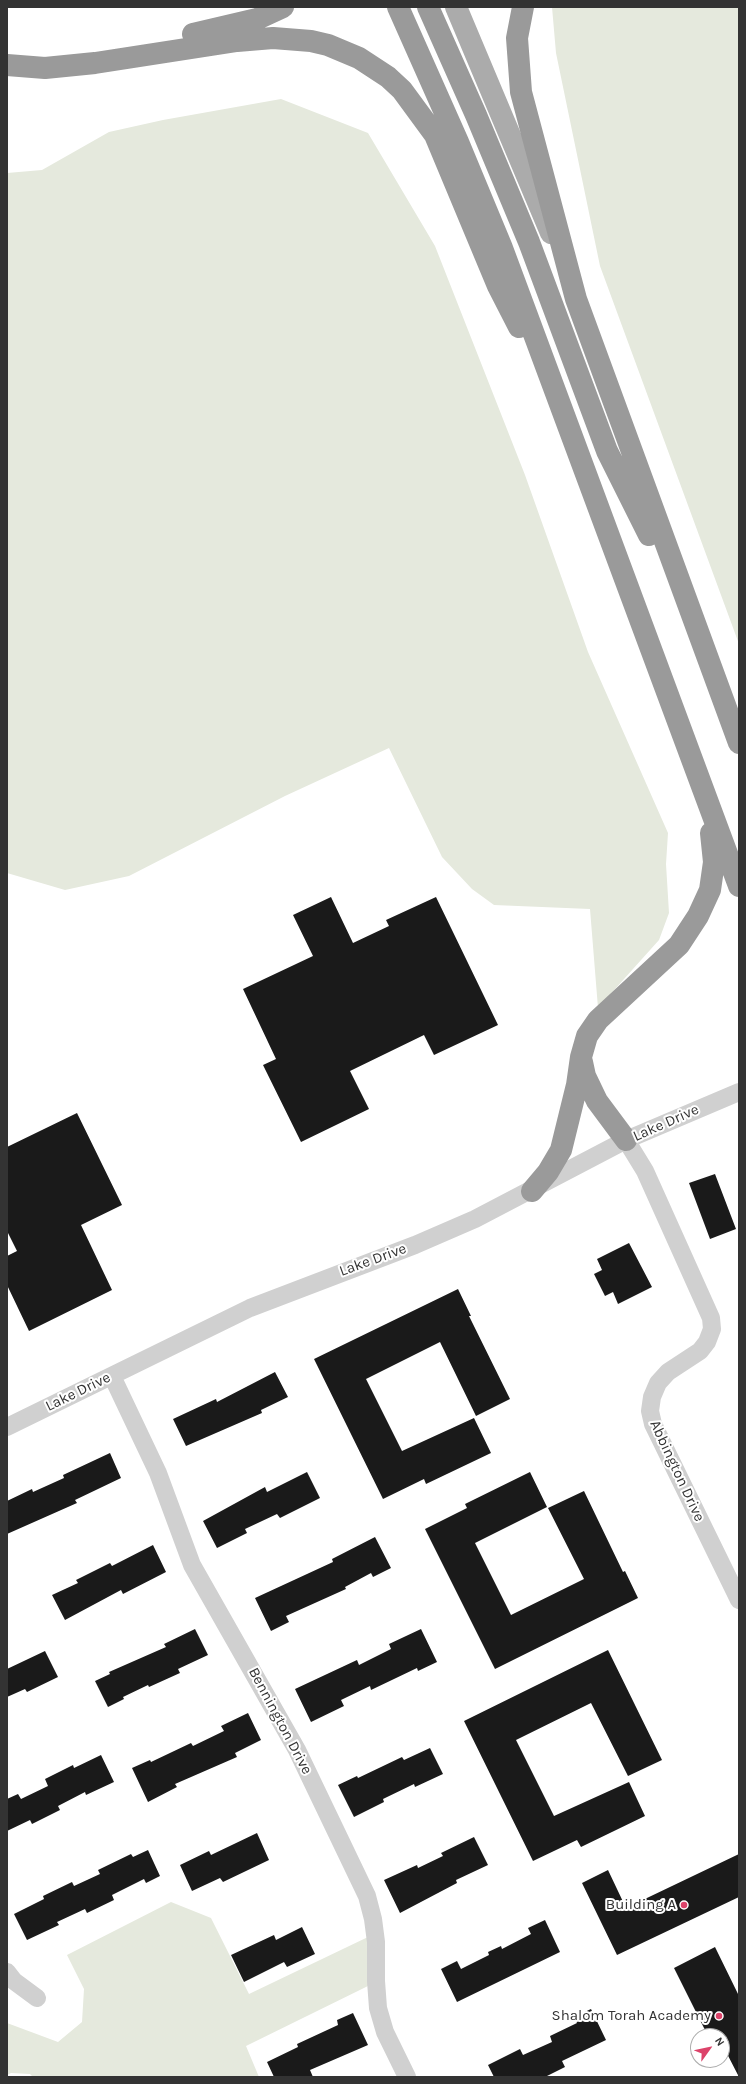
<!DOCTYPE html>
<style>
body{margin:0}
#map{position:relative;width:746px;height:2084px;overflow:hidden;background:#fff;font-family:Karla,sans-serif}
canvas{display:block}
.frame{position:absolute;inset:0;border:8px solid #333;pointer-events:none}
.north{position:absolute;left:690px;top:2028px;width:40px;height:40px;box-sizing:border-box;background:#fff;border:1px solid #adadad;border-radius:50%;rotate:57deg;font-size:11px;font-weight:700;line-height:16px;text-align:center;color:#333}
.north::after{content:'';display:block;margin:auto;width:14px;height:18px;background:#dc436a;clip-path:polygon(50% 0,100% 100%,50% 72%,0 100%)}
</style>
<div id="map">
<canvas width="746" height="2084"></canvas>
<div class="frame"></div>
<div class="north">N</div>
</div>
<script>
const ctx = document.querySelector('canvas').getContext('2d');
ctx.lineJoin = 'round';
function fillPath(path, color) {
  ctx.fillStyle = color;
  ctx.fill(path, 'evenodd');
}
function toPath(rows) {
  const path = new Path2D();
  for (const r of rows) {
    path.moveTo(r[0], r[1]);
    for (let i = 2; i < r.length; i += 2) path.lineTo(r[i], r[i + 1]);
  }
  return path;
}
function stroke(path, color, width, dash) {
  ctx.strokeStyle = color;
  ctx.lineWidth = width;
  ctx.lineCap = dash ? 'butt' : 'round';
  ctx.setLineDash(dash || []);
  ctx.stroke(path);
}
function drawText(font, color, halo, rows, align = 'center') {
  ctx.font = font + ' Karla,sans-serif';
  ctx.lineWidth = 4;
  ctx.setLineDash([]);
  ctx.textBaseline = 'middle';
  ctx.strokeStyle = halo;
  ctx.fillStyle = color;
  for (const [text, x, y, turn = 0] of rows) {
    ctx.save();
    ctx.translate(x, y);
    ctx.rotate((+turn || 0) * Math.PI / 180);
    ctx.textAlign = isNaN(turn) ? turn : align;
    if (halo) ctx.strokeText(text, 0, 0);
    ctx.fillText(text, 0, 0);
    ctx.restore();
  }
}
const green = toPath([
 [552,7,739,7,739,644,600,266,556,53],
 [281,99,368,133,435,246,525,475,588,652,668,833,666,864,669,913,659,940,598,1008,590,909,494,905,472,889,442,857,389,748,285,796,129,876,65,890,7,873,7,173,42,170,109,132,163,120],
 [171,1902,211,1918,249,1994,368,1937,368,1986,246,2046,259,2077,33,2077,30,2074,11,2073,7,2075,7,2023,58,2042,82,2022,84,1989,67,1955]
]);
const building = toPath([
 [331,897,353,943,389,926,386,920,436,897,498,1025,434,1055,424,1035,350,1071,369,1109,301,1142,263,1065,276,1059,243,989,313,956,293,915],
 [77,1113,122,1205,81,1225,112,1290,29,1331,7,1285,7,1256,17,1251,7,1231,7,1147],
 [715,1174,736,1229,710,1239,689,1183],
 [629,1243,652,1287,618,1304,613,1292,605,1296,594,1274,602,1270,597,1259],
 [458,1289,471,1316,469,1316,510,1399,476,1416,440,1342,366,1379,402,1451,474,1418,491,1453,426,1484,424,1479,383,1499,314,1359],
 [275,1372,288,1397,261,1410,262,1413,186,1446,173,1419,216,1399,217,1402],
 [110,1453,121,1478,75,1500,77,1503,7,1534,7,1501,32,1489,33,1492,64,1478,63,1475],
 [307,1472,320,1498,280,1518,277,1514,245,1529,247,1533,217,1548,203,1521,265,1487,267,1492],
 [530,1472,547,1507,475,1543,511,1615,584,1579,548,1508,584,1491,623,1572,625,1571,638,1598,495,1669,425,1529,467,1508,465,1504],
 [375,1537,391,1568,373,1577,371,1573,345,1587,346,1589,286,1616,289,1622,271,1631,255,1598,333,1562,332,1559],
 [153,1545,166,1572,123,1594,121,1590,65,1620,52,1595,78,1583,76,1580,110,1563,112,1566],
 [195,1629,208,1655,178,1669,180,1673,149,1687,148,1685,123,1697,124,1699,108,1707,95,1681,110,1674,109,1672,166,1647,164,1644],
 [421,1629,437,1662,418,1671,417,1668,371,1690,370,1686,341,1700,344,1706,311,1722,295,1689,357,1660,359,1665,391,1649,389,1644],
 [608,1650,662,1760,628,1776,591,1703,516,1740,554,1816,629,1782,645,1816,581,1847,577,1840,533,1861,464,1721],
 [45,1651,58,1677,27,1692,25,1689,7,1697,7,1669],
 [248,1713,261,1740,235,1753,237,1757,175,1784,177,1787,148,1802,132,1768,150,1760,151,1762,191,1743,193,1746,224,1731,221,1726],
 [430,1748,443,1774,415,1787,414,1784,383,1799,384,1802,354,1817,338,1785,357,1776,358,1778,402,1757,404,1760],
 [101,1755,114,1782,86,1795,85,1792,58,1806,60,1810,32,1824,30,1820,7,1831,7,1799,18,1794,21,1799,48,1786,45,1779,73,1765,74,1768],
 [257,1833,269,1860,223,1882,220,1878,192,1891,180,1865,209,1851,211,1855],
 [474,1837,488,1865,456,1880,457,1883,400,1913,384,1880,417,1865,418,1868,443,1856,441,1853],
 [148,1850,160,1876,146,1883,144,1879,112,1895,114,1900,87,1913,85,1909,57,1922,59,1925,27,1940,14,1914,44,1899,43,1896,72,1882,74,1886,100,1874,98,1870,131,1854,133,1857],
 [739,1854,739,1897,617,1955,582,1883,608,1870,626,1908],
 [545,1920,560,1952,457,2002,441,1969,457,1961,461,1969,489,1955,488,1952,501,1946,502,1949,531,1934,528,1928],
 [302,1927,315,1954,287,1967,284,1962,244,1982,231,1955,274,1935,276,1940],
 [715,1947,739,1996,739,2077,722,2044,722,2036,708,2036,674,1968],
 [591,2009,606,2040,562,2061,565,2067,545,2077,494,2077,488,2065,520,2049,523,2055,552,2042,550,2036,577,2023,574,2017],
 [353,2013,368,2045,310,2070,313,2077,274,2077,267,2062,298,2047,297,2044,338,2025,337,2020]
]);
const street = toPath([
 [626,1140,645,1171,711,1318,712,1329,707,1342,700,1351,668,1372,658,1383,652,1397,650,1411,653,1424,739,1600],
 [112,1376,158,1473,192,1565,297,1750,367,1896,373,1919,376,1942,376,1981,378,2008,385,2032,407,2077],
 [7,1427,250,1308,415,1245,475,1219,626,1140,739,1092],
 [7,1972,14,1981,37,1998]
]);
const primary = toPath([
 [456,7,551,233]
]);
const highway = toPath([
 [398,7,458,142,502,248,739,886],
 [428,7,476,115,529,242,607,451,649,535],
 [523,7,517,38,521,92,576,299,739,743],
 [193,34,257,19,283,7],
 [7,65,45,68,95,63,237,41,273,38,311,41,328,45,359,58,388,77,402,90,435,135,498,286,519,327],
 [582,1062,585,1076,597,1101,626,1140],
 [532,1191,548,1172,561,1150,577,1085,581,1057,587,1036,598,1020,679,945,698,916,710,890,714,862,711,833]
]);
const markers = [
 [684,1905,4,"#dc436a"],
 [719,2016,4,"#dc436a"]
];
const streetNames = [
 ["Lake Drive",666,1123,-24],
 ["Lake Drive",373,1260,-20],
 ["Lake Drive",78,1392,-26],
 ["Abbington Drive",677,1471,65],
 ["Bennington Drive",280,1721,62]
];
const poiNames = [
 ["Building A",676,1905],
 ["Shalom Torah Academy",711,2016]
];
fillPath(green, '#e5e9dd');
fillPath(building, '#1a1a1a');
stroke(street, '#d0d0d0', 18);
stroke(primary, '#ababab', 22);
stroke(highway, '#9a9a9a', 22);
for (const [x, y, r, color] of markers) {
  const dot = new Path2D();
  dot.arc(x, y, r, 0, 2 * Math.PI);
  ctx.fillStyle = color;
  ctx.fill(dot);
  stroke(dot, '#fff', 1.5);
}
drawText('15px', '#333', '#fff', streetNames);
drawText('15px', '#333', '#fff', poiNames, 'right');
</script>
